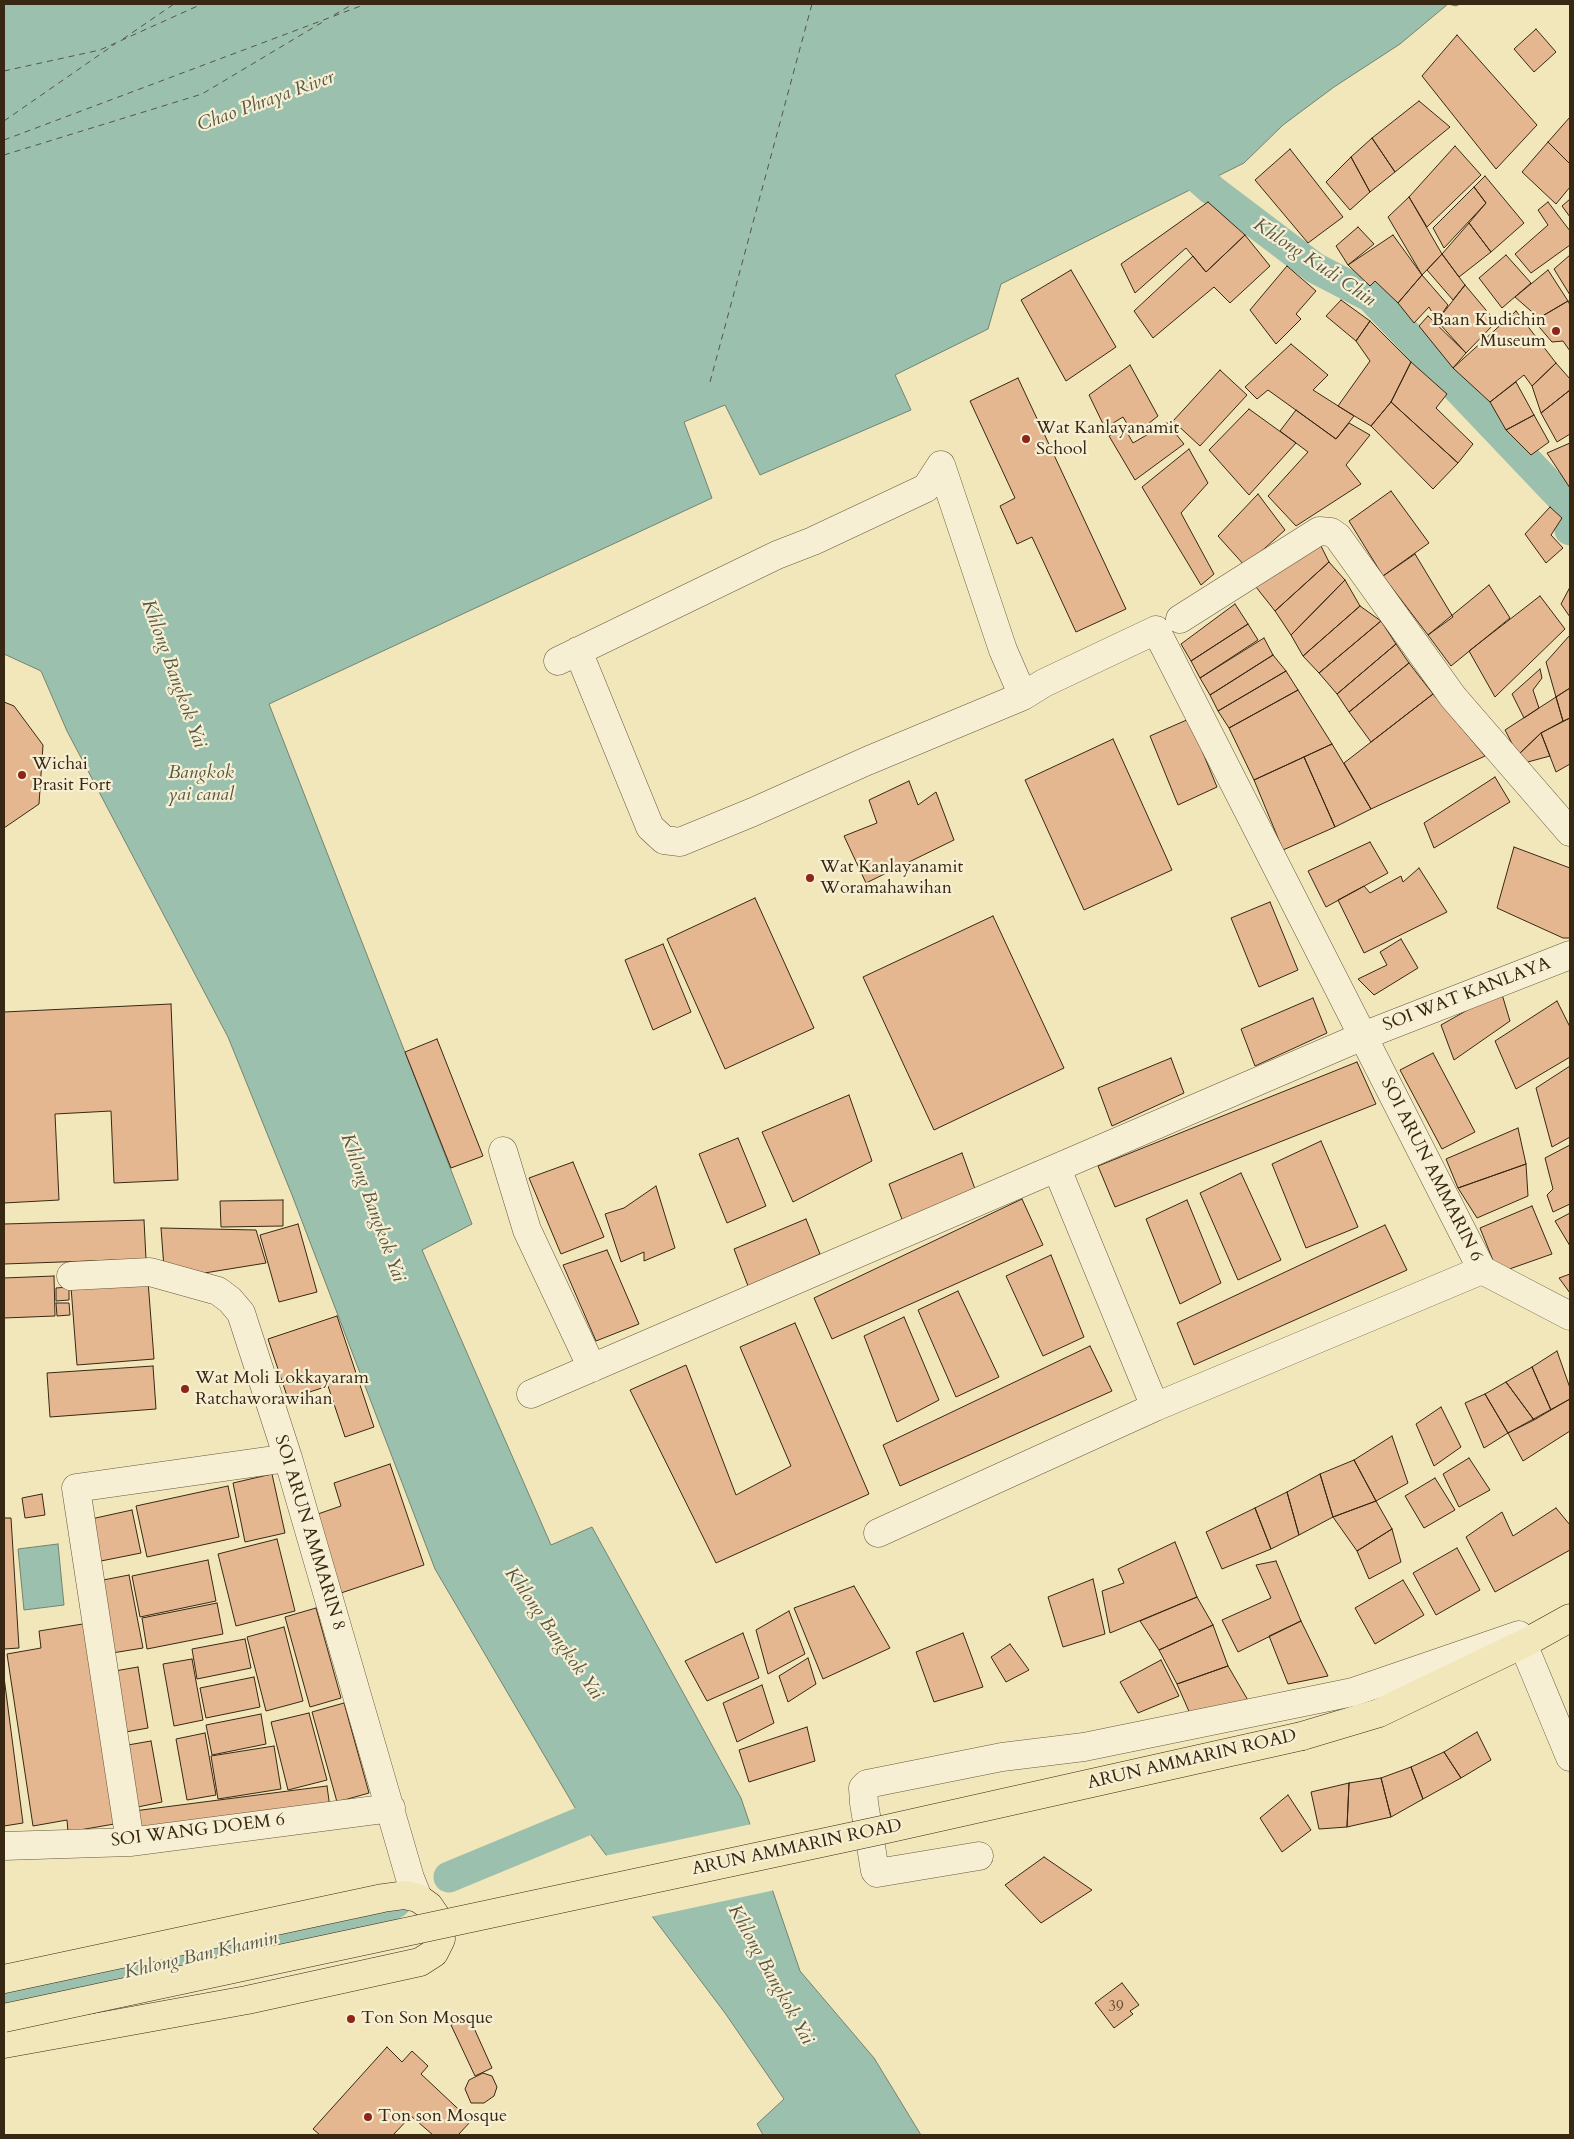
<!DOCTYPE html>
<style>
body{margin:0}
#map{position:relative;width:1574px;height:2139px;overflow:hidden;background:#f2e6bb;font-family:Cardo,serif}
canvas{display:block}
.frame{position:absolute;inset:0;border:5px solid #382813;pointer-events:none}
</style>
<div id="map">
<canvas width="1574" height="2139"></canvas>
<div class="frame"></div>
</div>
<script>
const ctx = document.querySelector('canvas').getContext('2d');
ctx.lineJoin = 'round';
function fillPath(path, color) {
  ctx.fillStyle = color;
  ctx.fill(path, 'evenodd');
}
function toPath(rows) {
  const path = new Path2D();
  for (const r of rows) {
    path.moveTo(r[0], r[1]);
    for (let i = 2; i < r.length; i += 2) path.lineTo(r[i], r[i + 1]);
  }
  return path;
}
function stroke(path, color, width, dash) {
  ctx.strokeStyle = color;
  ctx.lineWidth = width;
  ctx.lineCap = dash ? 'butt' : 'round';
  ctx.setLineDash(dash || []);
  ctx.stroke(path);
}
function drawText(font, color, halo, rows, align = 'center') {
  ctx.font = font + ' Cardo,serif';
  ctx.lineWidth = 4.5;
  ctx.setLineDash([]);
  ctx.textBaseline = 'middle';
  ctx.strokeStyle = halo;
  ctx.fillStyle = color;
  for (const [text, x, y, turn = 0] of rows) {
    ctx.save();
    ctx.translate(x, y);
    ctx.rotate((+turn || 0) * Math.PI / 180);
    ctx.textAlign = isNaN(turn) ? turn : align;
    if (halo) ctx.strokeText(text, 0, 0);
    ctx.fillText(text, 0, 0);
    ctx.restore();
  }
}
const water = toPath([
 [4,4,1460,4,1456,6,1448,4,1400,44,1334,87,1283,125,1244,163,1001,284,988,329,895,375,911,410,760,475,725,405,684,422,712,498,269,704,472,1224,422,1250,551,1545,592,1527,741,1798,800,1971,874,2058,921,2135,763,2135,757,2124,784,2099,725,2013,591,1835,435,1569,292,1195,228,1037,67,731,41,671,4,654,4,4],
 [58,1544,64,1605,24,1610,18,1549,58,1544]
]);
const pier = toPath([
 [752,1824,775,1890,650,1917,604,1856]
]);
const canal = toPath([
 [1171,154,1212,190,1315,268,1371,297,1563,499,1570,530],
 [449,1877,623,1805],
 [5,2000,364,1919,395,1903]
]);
const ferry = toPath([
 [334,15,353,4],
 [123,39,174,4],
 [4,71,100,50,202,4],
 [4,121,115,44],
 [4,140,366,4],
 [4,155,202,94,326,20],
 [710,382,812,4]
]);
const building = toPath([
 [1536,29,1556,52,1534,72,1514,49,1536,29],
 [1457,35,1537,125,1496,169,1422,76,1457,35],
 [1419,101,1450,127,1395,172,1372,138,1419,101],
 [1570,117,1570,164,1548,142,1570,117],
 [1372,138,1395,172,1370,192,1351,157,1372,138],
 [1548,142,1570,164,1570,187,1556,204,1522,172,1548,142],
 [1455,146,1481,175,1427,227,1409,197,1455,146],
 [1290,149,1343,217,1308,243,1255,180,1290,149],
 [1351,157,1370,192,1350,210,1326,182,1351,157],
 [1485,176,1524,223,1491,252,1469,223,1486,203,1474,187,1485,176],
 [1474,187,1486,203,1444,248,1433,228,1474,187],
 [1409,197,1442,254,1422,275,1388,217,1409,197],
 [1570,199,1570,217,1562,206,1570,199],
 [1208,202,1245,235,1206,272,1186,248,1135,293,1121,264,1208,202],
 [1548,202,1570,231,1570,245,1531,273,1515,254,1548,225,1538,210,1548,202],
 [1469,223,1491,252,1459,277,1442,254,1469,223],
 [1358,227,1374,244,1348,265,1336,246,1358,227],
 [1245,235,1270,266,1230,303,1214,287,1153,338,1134,311,1193,256,1206,272,1245,235],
 [1393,235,1422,275,1398,303,1375,281,1370,286,1348,265,1393,235],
 [1442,254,1465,285,1453,300,1427,270,1442,254],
 [1506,255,1531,283,1502,308,1479,278,1506,255],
 [1570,255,1570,295,1554,269,1570,255],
 [1287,266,1316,291,1296,314,1301,319,1276,344,1250,310,1287,266],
 [1071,270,1116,347,1066,381,1021,300,1071,270],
 [1548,270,1568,301,1539,318,1515,297,1548,270],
 [1422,275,1448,305,1437,321,1429,307,1414,323,1398,303,1422,275],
 [1465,285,1496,322,1466,353,1437,321,1465,285],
 [1341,300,1370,321,1356,341,1326,316,1341,300],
 [1568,301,1570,305,1570,351,1563,341,1552,342,1534,321,1568,301],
 [1516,311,1556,363,1532,386,1524,375,1490,402,1453,368,1516,311],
 [1428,316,1466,353,1453,368,1419,326,1428,316],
 [1370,321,1411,362,1391,402,1371,426,1338,406,1370,361,1356,341,1370,321],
 [1291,344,1328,375,1313,390,1354,416,1336,439,1268,390,1257,399,1245,387,1291,344],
 [1411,362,1447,394,1436,408,1473,444,1458,463,1391,402,1411,362],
 [1556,363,1570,379,1570,390,1541,413,1532,386,1556,363],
 [1130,365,1158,416,1134,435,1123,417,1105,428,1089,395,1130,365],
 [1220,370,1247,395,1200,446,1173,421,1220,370],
 [1018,378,1126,609,1076,632,1032,537,1017,544,1000,506,1015,498,970,401,1018,378],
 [1516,382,1534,415,1506,430,1490,402,1516,382],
 [1570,390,1570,434,1557,442,1541,413,1570,390],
 [1391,402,1458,463,1433,489,1371,426,1391,402],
 [1249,409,1296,443,1249,495,1209,450,1249,409],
 [1296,410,1336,439,1349,423,1370,435,1346,465,1361,484,1296,526,1268,496,1308,452,1280,431,1296,410],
 [1534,415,1549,442,1531,455,1506,430,1534,415],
 [1167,423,1184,444,1135,480,1109,436,1124,427,1133,443,1167,423],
 [1570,443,1570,488,1547,453,1570,443],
 [1189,449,1208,483,1181,513,1214,574,1201,585,1142,487,1189,449],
 [1391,491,1429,543,1383,576,1349,521,1391,491],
 [1258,494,1285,530,1245,566,1218,536,1258,494],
 [1550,507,1562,518,1551,535,1563,548,1546,563,1525,534,1550,507],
 [1320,544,1329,562,1275,611,1256,587,1320,544],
 [1415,554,1453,617,1428,635,1383,576,1415,554],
 [1329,562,1345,580,1291,635,1275,611,1329,562],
 [1345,580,1360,606,1303,656,1291,635,1345,580],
 [1489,585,1510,618,1451,666,1428,635,1489,585],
 [1569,589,1570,591,1570,617,1561,604,1569,589],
 [1540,596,1565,629,1495,697,1469,651,1540,596],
 [1235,604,1248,624,1191,661,1181,644,1235,604],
 [1360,606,1381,621,1319,673,1303,656,1360,606],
 [1381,621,1396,644,1337,694,1319,673,1381,621],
 [1248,624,1258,640,1200,678,1191,661,1248,624],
 [1570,635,1570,688,1556,697,1546,662,1570,635],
 [1264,638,1273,655,1210,695,1200,678,1264,638],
 [1396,644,1409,663,1349,712,1337,694,1396,644],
 [1273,655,1286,671,1218,711,1210,695,1273,655],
 [1409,663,1433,694,1371,742,1349,712,1409,663],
 [1540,669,1542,678,1533,690,1539,708,1524,718,1512,694,1540,669],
 [1286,671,1298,690,1229,728,1218,711,1286,671],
 [1570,688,1570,718,1563,721,1556,697,1570,688],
 [1298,690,1332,744,1254,780,1229,728,1298,690],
 [1433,694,1485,756,1371,809,1344,763,1433,694],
 [1556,697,1563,721,1541,733,1518,755,1505,730,1556,697],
 [4,702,14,706,43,745,39,804,4,828,4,702],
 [1570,718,1570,764,1556,772,1541,733,1570,718],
 [1189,719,1217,787,1178,805,1150,736,1189,719],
 [1541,733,1550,756,1524,763,1518,755,1541,733],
 [1113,739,1172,870,1084,910,1025,780,1113,739],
 [1332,744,1371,809,1335,827,1304,757,1332,744],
 [1304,757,1335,827,1283,850,1254,780,1304,757],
 [1495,777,1510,802,1434,848,1424,823,1495,777],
 [909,781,918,805,936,792,954,840,866,883,844,836,877,823,869,800,909,781],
 [1370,842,1388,873,1326,907,1308,871,1370,842],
 [1514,847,1570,868,1570,938,1563,938,1497,908,1514,847],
 [1419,868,1447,912,1364,953,1338,900,1364,886,1370,893,1401,876,1403,882,1419,868],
 [755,898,814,1028,725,1069,667,939,755,898],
 [1270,902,1298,970,1259,987,1231,918,1270,902],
 [993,916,1064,1068,934,1130,863,977,993,916],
 [1401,939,1418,968,1374,995,1358,979,1387,965,1380,952,1401,939],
 [663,944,691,1012,653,1030,625,960,663,944],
 [1501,991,1510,1021,1454,1060,1441,1025,1501,991],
 [1313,998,1327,1033,1255,1066,1241,1029,1313,998],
 [1557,1001,1570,1027,1570,1057,1516,1089,1495,1041,1557,1001],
 [171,1004,178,1180,114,1183,111,1111,55,1114,59,1200,4,1203,4,1012,171,1004],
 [437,1039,483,1156,451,1168,405,1052,437,1039],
 [1433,1053,1475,1132,1442,1149,1400,1070,1433,1053],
 [1171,1058,1184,1093,1112,1126,1098,1088,1171,1058],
 [1357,1062,1376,1104,1115,1207,1098,1166,1357,1062],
 [1570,1066,1570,1137,1552,1147,1536,1088,1570,1066],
 [849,1095,872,1161,793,1202,762,1132,849,1095],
 [1518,1128,1526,1164,1458,1188,1446,1159,1518,1128],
 [738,1138,766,1206,727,1223,699,1154,738,1138],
 [1321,1141,1358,1227,1306,1248,1272,1164,1321,1141],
 [1570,1145,1570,1204,1553,1212,1547,1195,1553,1189,1545,1158,1570,1145],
 [962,1153,975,1189,903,1222,889,1184,962,1153],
 [573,1162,604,1237,561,1254,529,1178,573,1162],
 [1526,1164,1528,1196,1477,1218,1458,1188,1526,1164],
 [1241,1173,1281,1260,1238,1280,1200,1193,1241,1173],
 [656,1186,675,1248,644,1261,644,1252,621,1262,605,1214,624,1208,656,1186],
 [1022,1199,1043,1245,832,1339,814,1298,1022,1199],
 [283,1200,283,1226,221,1227,220,1201,283,1200],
 [1187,1200,1221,1283,1180,1304,1146,1219,1187,1200],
 [1532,1206,1552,1254,1498,1273,1480,1228,1532,1206],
 [1570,1213,1570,1246,1555,1221,1570,1213],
 [806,1219,820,1254,748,1286,734,1249,806,1219],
 [144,1220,146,1259,4,1264,4,1224,144,1220],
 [298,1224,317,1292,279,1302,260,1235,298,1224],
 [1385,1225,1407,1270,1194,1365,1177,1323,1385,1225],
 [161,1228,256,1230,266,1263,186,1276,164,1268,161,1228],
 [607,1250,639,1324,596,1341,563,1265,607,1250],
 [1051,1255,1084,1337,1043,1356,1006,1276,1051,1255],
 [1570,1274,1570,1293,1559,1278,1570,1274],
 [54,1276,55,1316,4,1318,4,1278,54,1276],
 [148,1281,154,1359,77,1365,71,1287,148,1281],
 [69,1287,69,1300,56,1301,56,1288,69,1287],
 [958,1291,999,1377,956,1397,918,1310,958,1291],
 [56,1303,69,1303,70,1315,57,1316,56,1303],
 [337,1316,374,1427,345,1437,328,1386,288,1399,268,1339,337,1316],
 [904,1317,939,1400,897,1422,864,1336,904,1317],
 [795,1323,869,1494,716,1563,630,1390,686,1365,736,1495,791,1466,740,1347,795,1323],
 [1090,1346,1112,1391,900,1486,883,1445,1090,1346],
 [1557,1351,1570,1388,1570,1399,1551,1410,1532,1367,1557,1351],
 [153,1366,156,1409,50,1417,47,1373,153,1366],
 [1532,1367,1551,1410,1534,1420,1506,1382,1532,1367],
 [1506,1382,1534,1420,1508,1433,1485,1394,1506,1382],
 [1485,1394,1508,1433,1484,1448,1465,1403,1485,1394],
 [1570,1399,1570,1431,1523,1461,1508,1433,1570,1399],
 [1441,1407,1461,1447,1434,1466,1416,1424,1441,1407],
 [1392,1436,1408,1483,1376,1501,1354,1460,1392,1436],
 [1469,1458,1490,1490,1459,1507,1443,1474,1469,1458],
 [1354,1460,1376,1501,1333,1517,1320,1474,1354,1460],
 [390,1464,424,1565,341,1593,315,1515,341,1506,334,1483,390,1464],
 [272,1474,285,1533,245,1542,233,1483,272,1474],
 [1320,1474,1333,1517,1299,1535,1287,1492,1320,1474],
 [1435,1478,1455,1510,1424,1528,1405,1496,1435,1478],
 [228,1486,239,1537,147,1557,136,1506,228,1486],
 [1287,1492,1299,1535,1271,1549,1255,1508,1287,1492],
 [42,1494,45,1515,25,1518,22,1498,42,1494],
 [1376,1501,1392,1529,1357,1551,1333,1517,1376,1501],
 [1255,1508,1271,1549,1222,1569,1206,1532,1255,1508],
 [1556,1508,1570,1525,1570,1550,1495,1592,1466,1537,1502,1512,1513,1536,1556,1508],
 [132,1510,141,1553,91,1563,82,1521,132,1510],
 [4,1518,11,1518,19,1648,4,1649,4,1518],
 [1392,1529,1401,1562,1369,1579,1357,1551,1392,1529],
 [277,1539,295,1611,236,1626,218,1554,277,1539],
 [1175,1542,1197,1597,1110,1633,1102,1591,1124,1583,1118,1569,1175,1542],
 [1457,1548,1480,1590,1436,1615,1413,1573,1457,1548],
 [208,1560,216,1601,140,1617,132,1576,208,1560],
 [1276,1561,1301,1621,1238,1652,1222,1620,1271,1598,1256,1565,1276,1561],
 [129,1575,143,1648,106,1654,93,1582,129,1575],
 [1093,1579,1105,1634,1063,1647,1048,1597,1093,1579],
 [1403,1580,1424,1615,1375,1644,1355,1608,1403,1580],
 [854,1586,890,1648,823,1679,794,1608,854,1586],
 [1197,1597,1213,1625,1159,1650,1140,1621,1197,1597],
 [217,1603,223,1634,147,1649,142,1618,217,1603],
 [316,1608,341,1698,310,1707,285,1617,316,1608],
 [789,1611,805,1654,768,1674,756,1630,789,1611],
 [1301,1621,1328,1676,1288,1684,1269,1636,1301,1621],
 [89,1623,120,1823,68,1832,67,1820,33,1826,7,1654,41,1648,39,1631,89,1623],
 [1213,1625,1228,1666,1177,1684,1159,1650,1213,1625],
 [284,1627,303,1701,266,1711,247,1637,284,1627],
 [743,1633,759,1678,707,1701,685,1661,743,1633],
 [963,1633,983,1687,934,1702,916,1652,963,1633],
 [245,1639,251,1668,197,1679,192,1649,245,1639],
 [1010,1644,1029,1670,1006,1682,991,1657,1010,1644],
 [808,1658,816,1684,788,1702,779,1676,808,1658],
 [192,1659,203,1720,174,1726,163,1664,192,1659],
 [1161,1660,1179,1696,1138,1713,1120,1682,1161,1660],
 [1228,1666,1249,1702,1191,1716,1177,1684,1228,1666],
 [138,1667,148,1728,120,1733,109,1672,138,1667],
 [4,1677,23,1823,4,1826,4,1677],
 [254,1677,260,1707,206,1718,200,1688,254,1677],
 [762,1685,774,1723,737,1742,723,1703,762,1685],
 [344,1703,369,1793,337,1802,312,1712,344,1703],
 [309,1713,327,1780,288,1790,271,1722,309,1713],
 [261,1714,266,1744,212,1755,206,1725,261,1714],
 [807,1727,815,1761,749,1782,739,1750,807,1727],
 [1477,1732,1491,1760,1461,1778,1444,1752,1477,1732],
 [205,1733,216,1795,187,1800,176,1739,205,1733],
 [151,1741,162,1802,133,1808,122,1746,151,1741],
 [274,1746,281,1789,218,1799,211,1756,274,1746],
 [1444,1752,1461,1778,1423,1799,1411,1767,1444,1752],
 [1411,1767,1423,1799,1391,1817,1381,1778,1411,1767],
 [1381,1778,1391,1817,1347,1827,1349,1783,1381,1778],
 [1349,1783,1347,1827,1319,1829,1311,1792,1349,1783],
 [327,1786,330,1808,137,1834,134,1811,327,1786],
 [1288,1795,1311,1830,1282,1852,1260,1818,1288,1795],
 [1044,1857,1092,1890,1041,1923,1005,1885,1044,1857],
 [1122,1983,1139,2005,1130,2011,1133,2014,1114,2028,1095,2003,1122,1983],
 [469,2017,492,2068,475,2076,451,2025,469,2017],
 [387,2047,402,2062,412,2051,428,2066,421,2074,471,2121,458,2135,433,2135,411,2116,393,2135,320,2135,313,2129,387,2047],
 [483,2073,492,2076,497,2087,494,2096,484,2103,471,2103,465,2089,469,2080,483,2073]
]);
const minor = toPath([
 [1180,619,1319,531,1331,532,1338,537,1453,697,1570,832],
 [578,651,650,827,664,840,680,842,753,812,867,761,1023,696],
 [558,661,777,555,813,541,926,488,941,465,1003,650,1023,696,1044,683,1156,630,1482,1270,1570,1316],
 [503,1151,527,1230,592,1368],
 [1057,1169,1155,1407],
 [71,1276,150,1272,218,1291,230,1300,241,1313,288,1458,410,1878,418,1898],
 [531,1394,1363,1036,1570,955],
 [878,1533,1155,1407,1482,1270],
 [1523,1644,1570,1757],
 [130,1842,76,1488,288,1458],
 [4,1846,130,1842,391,1808],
 [979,1856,877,1873,875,1871,864,1803,863,1788,867,1784,1002,1757,1084,1747,1353,1692,1519,1635]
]);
const major = toPath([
 [1302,1736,1379,1713,1523,1644,1570,1618],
 [4,1979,383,1898,405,1895,418,1898,429,1906,440,1922,441,1939,434,1953,420,1962,247,2000,4,2044]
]);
const majorBridge = toPath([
 [4,2018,882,1830,1302,1736]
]);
const markers = [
 [1556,331,5,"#8f2418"],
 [1026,439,5,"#8f2418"],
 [22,775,5,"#8f2418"],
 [810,878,5,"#8f2418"],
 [185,1389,5,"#8f2418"],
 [351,2019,5,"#8f2418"],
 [368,2117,5,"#8f2418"]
];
const numberNames = [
 ["39",1116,2008]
];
const poiNames = [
 ["Baan Kudichin",1546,321,"right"],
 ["Museum",1546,342,"right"],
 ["Wat Kanlayanamit",1036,429],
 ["School",1036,450],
 ["Wichai",32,765],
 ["Prasit Fort",32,786],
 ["Wat Kanlayanamit",820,868],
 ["Woramahawihan",820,889],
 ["Wat Moli Lokkayaram",195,1379],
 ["Ratchaworawihan",195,1400],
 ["Ton Son Mosque",361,2019],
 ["Ton son Mosque",378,2117]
];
const streetNames = [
 ["SOI WAT KANLAYA",1467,995,-21],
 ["SOI ARUN AMMARIN 6",1431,1170,63],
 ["SOI ARUN AMMARIN 8",309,1533,73],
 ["ARUN AMMARIN ROAD",1192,1760,-13],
 ["SOI WANG DOEM 6",198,1831,-7],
 ["ARUN AMMARIN ROAD",797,1848,-12]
];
const waterNames = [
 ["Chao Phraya River",266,102,-20],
 ["Khlong Kudi Chin",1314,263,34],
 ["Khlong Bangkok Yai",173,674,70],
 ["Bangkok",201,774],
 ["yai canal",201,796],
 ["Khlong Bangkok Yai",372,1208,70],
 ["Khlong Bangkok Yai",553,1634,55],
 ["Khlong Ban Khamin",201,1956,-13],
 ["Khlong Bangkok Yai",770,1975,61]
];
fillPath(water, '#9bc0ae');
stroke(water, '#738370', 1);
fillPath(pier, '#f2e6bb');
stroke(canal, '#9bc0ae', 31);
stroke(ferry, '#565642', 1, [6, 5]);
fillPath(building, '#e5b790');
stroke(building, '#382813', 1);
stroke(minor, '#66583d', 29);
stroke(major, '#382813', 29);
stroke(minor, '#f7efd3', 28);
stroke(major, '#f2e6bb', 28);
stroke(majorBridge, '#382813', 29, []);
stroke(majorBridge, '#f2e6bb', 28);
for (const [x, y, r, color] of markers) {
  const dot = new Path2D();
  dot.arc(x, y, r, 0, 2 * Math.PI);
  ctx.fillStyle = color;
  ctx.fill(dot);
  stroke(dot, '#f7efd3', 2);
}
drawText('15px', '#634c32', null, numberNames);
drawText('18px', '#382813', '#f7efd3', poiNames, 'left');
drawText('18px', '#382813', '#f7efd3', streetNames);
drawText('italic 19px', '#565642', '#f7efd3', waterNames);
</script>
